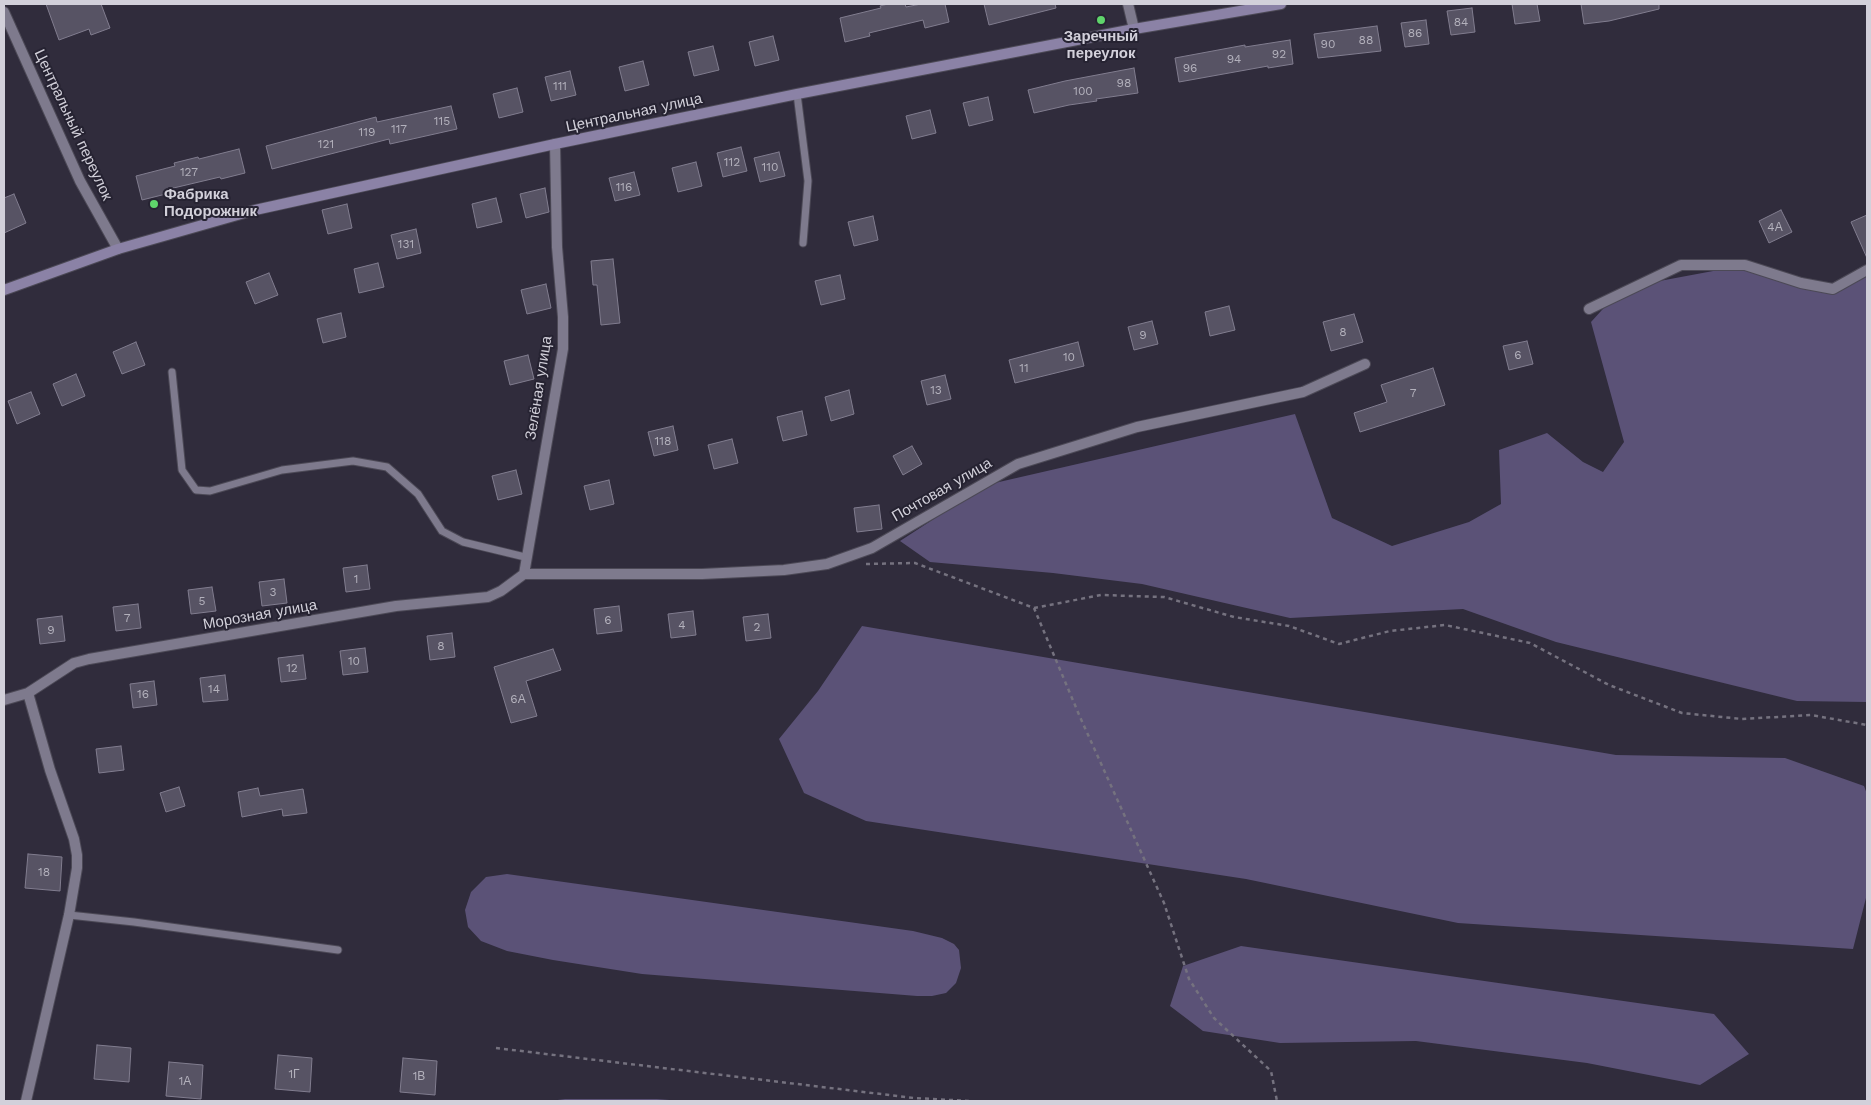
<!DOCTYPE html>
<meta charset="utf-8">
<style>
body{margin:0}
#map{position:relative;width:1871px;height:1105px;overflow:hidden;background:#302c3c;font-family:"Work Sans",sans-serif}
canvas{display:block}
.frame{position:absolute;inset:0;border:5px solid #d2d0da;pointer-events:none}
</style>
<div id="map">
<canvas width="1871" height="1105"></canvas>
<div class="frame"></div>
</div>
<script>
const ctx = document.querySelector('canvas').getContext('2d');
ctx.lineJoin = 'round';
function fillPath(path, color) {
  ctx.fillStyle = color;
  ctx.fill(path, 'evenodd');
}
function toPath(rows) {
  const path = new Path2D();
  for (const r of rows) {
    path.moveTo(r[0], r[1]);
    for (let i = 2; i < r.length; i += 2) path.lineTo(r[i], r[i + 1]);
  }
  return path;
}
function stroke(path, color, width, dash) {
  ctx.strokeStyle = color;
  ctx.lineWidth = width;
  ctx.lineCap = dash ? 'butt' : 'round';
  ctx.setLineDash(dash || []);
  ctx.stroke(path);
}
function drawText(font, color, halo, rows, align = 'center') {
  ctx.font = font + ' "Work Sans",sans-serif';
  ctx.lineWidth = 4;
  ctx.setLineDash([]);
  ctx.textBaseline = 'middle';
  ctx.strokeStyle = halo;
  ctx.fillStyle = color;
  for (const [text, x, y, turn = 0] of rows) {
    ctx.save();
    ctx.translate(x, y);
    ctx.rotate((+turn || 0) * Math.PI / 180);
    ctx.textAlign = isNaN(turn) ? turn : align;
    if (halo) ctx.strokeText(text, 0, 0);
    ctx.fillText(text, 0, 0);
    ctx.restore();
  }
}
const green = toPath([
 [1756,263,1819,290,1867,267,1867,702,1797,701,1556,642,1463,609,1290,618,1142,584,1053,573,930,562,900,541,986,485,1295,414,1332,518,1392,546,1469,522,1501,504,1499,450,1547,433,1583,462,1603,472,1624,442,1591,322,1622,288],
 [862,626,1616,755,1785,758,1864,786,1867,794,1867,894,1853,949,1458,923,1246,879,866,821,804,793,779,739,818,691],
 [507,874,913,931,942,938,954,944,959,950,961,968,956,983,946,993,932,996,917,996,642,974,553,960,507,951,481,941,468,927,465,910,471,892,486,877],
 [1241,946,1714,1014,1749,1054,1700,1085,1587,1063,1416,1041,1280,1043,1203,1031,1170,1006,1183,966],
 [565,1099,657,1099,682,1101,550,1101]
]);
const building = toPath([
 [46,4,101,4,110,28,91,35,89,29,59,40,46,4],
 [888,4,905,4,906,7,921,4,945,4,949,22,925,28,923,20,869,33,870,36,845,42,840,18,881,8,880,6,888,4],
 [984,4,1055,4,1056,8,989,25,984,4],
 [1512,4,1537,4,1540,21,1515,24,1512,4],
 [1581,4,1659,4,1659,9,1609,21,1584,24,1581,4],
 [1472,8,1475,32,1451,35,1447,11,1472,8],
 [1426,20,1429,44,1405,47,1401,23,1426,20],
 [1377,26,1381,51,1318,58,1314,34,1377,26],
 [773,36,779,60,755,66,749,42,773,36],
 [1290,40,1293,64,1268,68,1268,66,1179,82,1175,58,1245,45,1245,47,1290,40],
 [713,46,719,70,694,76,688,52,713,46],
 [643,61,649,85,625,91,619,67,643,61],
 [1134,68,1138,93,1096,99,1097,101,1069,105,1034,113,1028,90,1065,81,1134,68],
 [570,71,576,95,551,101,545,77,570,71],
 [517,88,523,112,499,118,493,94,517,88],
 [988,97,993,120,969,126,963,103,988,97],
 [451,106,457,129,390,144,389,139,272,169,266,146,376,117,377,122,451,106],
 [930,110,936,133,912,139,906,116,930,110],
 [741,147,747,171,723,177,717,153,741,147],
 [239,149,245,173,221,179,220,177,165,190,166,194,142,200,136,176,175,166,174,163,198,157,199,159,239,149],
 [779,152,785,176,760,182,754,158,779,152],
 [696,162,702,186,678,192,672,168,696,162],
 [634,172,640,195,615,201,609,178,634,172],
 [545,188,549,212,526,218,520,194,545,188],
 [14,194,26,223,4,233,4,198,14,194],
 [496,198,502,222,477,228,472,204,496,198],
 [347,204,352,228,328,234,322,210,347,204],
 [1781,210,1792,232,1769,243,1759,221,1781,210],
 [1867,215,1867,258,1851,222,1867,215],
 [873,216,878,240,854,246,848,222,873,216],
 [416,229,421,253,397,259,391,235,416,229],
 [613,259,620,323,601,325,597,285,593,285,591,261,613,259],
 [378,263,384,287,359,293,354,269,378,263],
 [269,273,278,295,255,304,246,282,269,273],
 [840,275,845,299,821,305,815,281,840,275],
 [546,284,551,308,527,314,521,290,546,284],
 [1229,306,1235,330,1210,336,1205,312,1229,306],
 [341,313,346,337,323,343,317,319,341,313],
 [1354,314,1363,342,1331,351,1323,322,1354,314],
 [1152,321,1158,344,1134,350,1128,327,1152,321],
 [1527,341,1533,364,1509,370,1503,346,1527,341],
 [136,342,145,365,122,374,113,352,136,342],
 [1078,342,1084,366,1015,383,1009,360,1078,342],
 [528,355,534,379,510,385,504,361,528,355],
 [1433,368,1445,405,1360,432,1354,413,1387,402,1381,385,1433,368],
 [76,374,85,396,62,406,53,384,76,374],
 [945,375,951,399,927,405,921,381,945,375],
 [849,390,854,414,831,421,825,397,849,390],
 [31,392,40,414,17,424,8,401,31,392],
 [802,411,807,435,783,441,777,417,802,411],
 [673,426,678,450,654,456,648,432,673,426],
 [732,439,738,463,714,469,708,445,732,439],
 [912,446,922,464,903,475,893,456,912,446],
 [516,470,522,494,498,500,492,476,516,470],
 [609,480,614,504,590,510,584,486,609,480],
 [879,505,882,529,857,532,854,508,879,505],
 [367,565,370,589,346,592,343,568,367,565],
 [284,579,287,603,262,606,259,582,284,579],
 [212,587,216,611,191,614,188,590,212,587],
 [138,604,141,628,116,631,113,607,138,604],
 [619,606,622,631,597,634,594,609,619,606],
 [693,611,696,635,671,638,668,614,693,611],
 [768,614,771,638,746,641,743,617,768,614],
 [62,616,65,641,40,644,37,619,62,616],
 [452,633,455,657,430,660,427,636,452,633],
 [365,648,368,672,343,675,340,651,365,648],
 [553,649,561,670,526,681,537,716,511,723,494,667,553,649],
 [303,655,306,679,281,682,278,658,303,655],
 [225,675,228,700,203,702,200,678,225,675],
 [154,681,157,705,133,708,130,684,154,681],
 [121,746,124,770,99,773,96,749,121,746],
 [179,787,185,806,166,812,160,793,179,787],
 [258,788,260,796,303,789,307,813,283,816,282,809,242,817,238,792,258,788],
 [28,854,62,857,60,891,25,888,28,854],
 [97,1045,131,1048,129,1082,94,1079,97,1045],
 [278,1055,312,1058,310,1092,275,1089,278,1055],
 [403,1058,437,1061,435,1095,400,1092,403,1058],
 [169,1062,203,1065,201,1099,166,1096,169,1062]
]);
const path = toPath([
 [866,564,915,563,1034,608,1080,717,1164,903,1189,979,1214,1018,1271,1071,1277,1101],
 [1034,608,1101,595,1164,597,1234,617,1289,626,1339,644,1390,631,1445,625,1530,643,1609,685,1682,713,1742,719,1811,715,1867,725],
 [496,1048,914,1098,970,1101]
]);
const lane = toPath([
 [797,94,808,181,803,243],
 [172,372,182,470,196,490,210,491,282,470,353,461,387,467,418,494,442,531,463,542,525,557],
 [69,915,134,922,338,950]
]);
const street = toPath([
 [1128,4,1134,29],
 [4,12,80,181,118,249],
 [1589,309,1681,265,1745,265,1801,283,1833,289,1867,270],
 [524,574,702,574,784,570,827,564,872,548,1018,464,1137,427,1303,392,1365,364],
 [524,574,563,349,563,317,557,247,555,144],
 [4,700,28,693,74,663,89,659,396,606,488,597,501,591,524,574],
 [26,1101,69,915,77,868,77,855,74,839,50,770,28,693]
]);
const secondary = toPath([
 [4,290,118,249,255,210,555,144,797,94,1134,29,1281,4]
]);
const markers = [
 [1101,20,5,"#5fd56b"],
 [154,204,5,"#5fd56b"]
];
const numberNames = [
 ["84",1461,22],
 ["86",1415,33],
 ["88",1366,40],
 ["90",1328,44],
 ["92",1279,54],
 ["94",1234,59],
 ["96",1190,68],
 ["98",1124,83],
 ["111",560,86],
 ["100",1083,91],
 ["115",442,121],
 ["117",399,129],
 ["119",367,132],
 ["121",326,144],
 ["112",732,162],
 ["110",770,167],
 ["127",189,172],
 ["116",624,187],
 ["4А",1775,227],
 ["131",406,244],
 ["8",1343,332],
 ["9",1143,335],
 ["6",1518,355],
 ["10",1069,357],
 ["11",1024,368],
 ["13",936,390],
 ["7",1413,393],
 ["118",663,441],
 ["1",356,579],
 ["3",273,592],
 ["5",202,601],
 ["7",127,618],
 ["6",608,620],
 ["4",682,625],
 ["2",757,627],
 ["9",51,630],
 ["8",441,646],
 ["10",354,661],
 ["12",292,668],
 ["14",214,689],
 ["16",143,694],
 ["6А",518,699],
 ["18",44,872],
 ["1Г",294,1074],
 ["1В",419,1076],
 ["1А",185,1081]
];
const poiNames = [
 ["Заречный",1101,37],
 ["переулок",1101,54],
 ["Фабрика",164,195,"left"],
 ["Подорожник",164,212,"left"]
];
const streetNames = [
 ["Центральная улица",634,113,-12],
 ["Центральный переулок",73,125,65],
 ["Зелёная улица",539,388,-81],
 ["Почтовая улица",942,490,-30],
 ["Морозная улица",260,615,-10]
];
fillPath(green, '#5b5277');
fillPath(building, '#575364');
stroke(building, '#817d8f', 1);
stroke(lane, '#4c4956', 9);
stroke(street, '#4c4956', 12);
stroke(secondary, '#4c4956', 12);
stroke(path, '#75727f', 2.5, [4, 4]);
stroke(lane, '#7e7a8d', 7);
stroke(street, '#7e7a8d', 10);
stroke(secondary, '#8b82a6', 10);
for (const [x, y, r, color] of markers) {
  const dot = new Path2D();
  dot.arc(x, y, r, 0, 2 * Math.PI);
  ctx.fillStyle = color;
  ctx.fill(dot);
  stroke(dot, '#262332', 2);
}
drawText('12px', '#b3b1bc', null, numberNames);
drawText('bold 15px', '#d2d0da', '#262332', poiNames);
drawText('15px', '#d2d0da', '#262332', streetNames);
</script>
